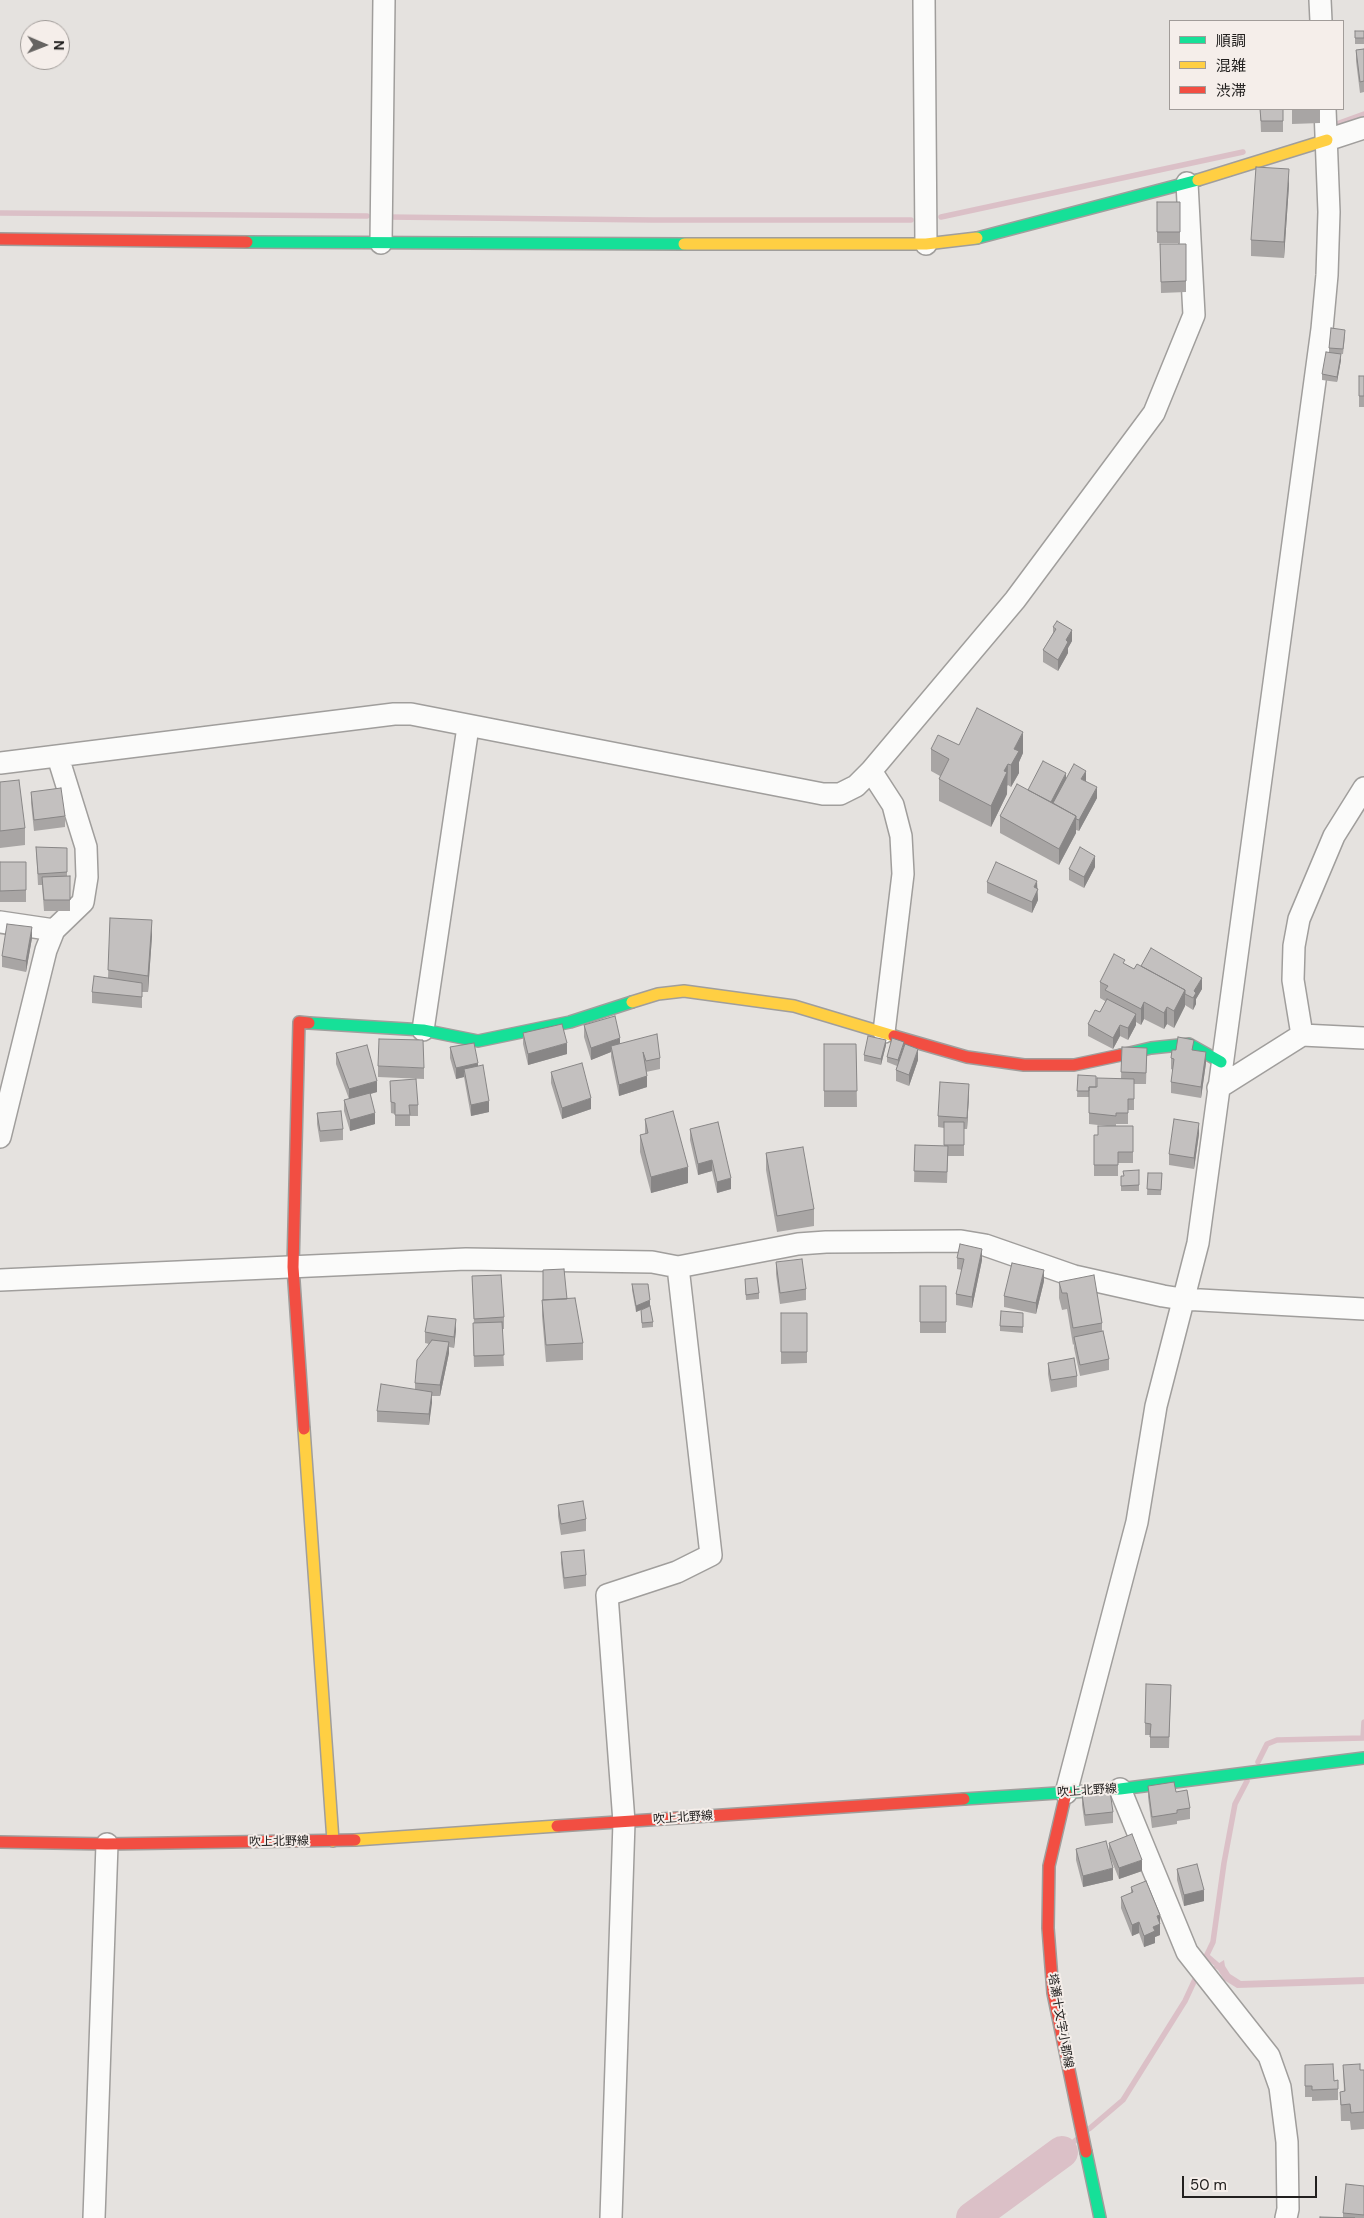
<!DOCTYPE html>
<meta charset="utf-8">
<style>
body{margin:0}
#map{position:relative;width:1364px;height:2218px;overflow:hidden;background:#e5e2df;font-family:"DM Sans","Noto Sans JP",sans-serif}
canvas{display:block}
.legend{position:absolute;left:1169px;top:20px;width:175px;height:90px;box-sizing:border-box;background:#f5eeea;border:1px solid #a19c99;margin:0;padding:6px 9px;list-style:none;font-size:15px;color:#22201f}
.legend li{display:flex;align-items:center;gap:10px;height:25px}
.legend b{width:25px;border:1px solid #a19c99}
.north{position:absolute;left:20px;top:20px;width:50px;height:50px;box-sizing:border-box;background:#f5eeea;border:1px solid #a19c99;border-radius:50%;rotate:91deg;font-size:14px;font-weight:700;line-height:20px;text-align:center;color:#22201f}
.north::after{content:'';display:block;margin:auto;width:18px;height:22px;background:#666462;clip-path:polygon(50% 0,100% 100%,50% 72%,0 100%)}
.scale{position:absolute;left:1182px;top:2176px;width:135px;height:22px;box-sizing:border-box;border:2px solid #22201f;border-top:0;padding-left:6px;font-size:15px;line-height:18px;white-space:nowrap;color:#22201f;-webkit-text-stroke:4px #f5eeea;paint-order:stroke}
</style>
<div id="map">
<canvas width="1364" height="2218"></canvas>
<ul class="legend">
<li><b style="height:6px;background:#16e098"></b>順調</li>
<li><b style="height:6px;background:#ffcf43"></b>混雑</li>
<li><b style="height:6px;background:#f24e42"></b>渋滞</li>
</ul>
<div class="north">N</div>
<div class="scale">50 m</div>
</div>
<script>
const ctx = document.querySelector('canvas').getContext('2d');
ctx.lineJoin = 'round';
function fillPath(path, color) {
  ctx.fillStyle = color;
  ctx.fill(path, 'evenodd');
}
function toPath(rows) {
  const path = new Path2D();
  for (const r of rows) {
    path.moveTo(r[0], r[1]);
    for (let i = 2; i < r.length; i += 2) path.lineTo(r[i], r[i + 1]);
  }
  return path;
}
function stroke(path, color, width, dash) {
  ctx.strokeStyle = color;
  ctx.lineWidth = width;
  ctx.lineCap = dash ? 'butt' : 'round';
  ctx.setLineDash(dash || []);
  ctx.stroke(path);
}
function drawText(font, color, halo, rows, align = 'center') {
  ctx.font = font + ' "DM Sans","Noto Sans JP",sans-serif';
  ctx.lineWidth = 4;
  ctx.setLineDash([]);
  ctx.textBaseline = 'middle';
  ctx.strokeStyle = halo;
  ctx.fillStyle = color;
  for (const [text, x, y, turn = 0] of rows) {
    ctx.save();
    ctx.translate(x, y);
    ctx.rotate((+turn || 0) * Math.PI / 180);
    ctx.textAlign = isNaN(turn) ? turn : align;
    if (halo) ctx.strokeText(text, 0, 0);
    ctx.fillText(text, 0, 0);
    ctx.restore();
  }
}
const water = toPath([
 [1224,1960,1225,1966,1230,1974,1241,1981,1364,1977,1364,1984,1237,1988,1224,1980,1218,1970,1213,1967]
]);
const stream = toPath([
 [1331,126,1364,114],
 [0,213,367,216],
 [387,217,653,220,911,220],
 [941,217,1243,152],
 [1363,1738,1364,1722],
 [1258,1762,1267,1744,1277,1740,1364,1738],
 [1207,1956,1221,1968],
 [1202,1965,1213,1942,1224,1863,1235,1804,1247,1781],
 [1089,2129,1123,2100,1185,2001,1198,1973],
 [1062,2152,1076,2140]
]);
const river = toPath([
 [972,2218,1062,2152]
]);
const street = toPath([
 [924,0,926,244],
 [1320,0,1321,21],
 [1327,140,1364,128],
 [381,243,384,0],
 [0,763,394,714,411,714,823,794,840,794,856,786,871,771,1015,600,1154,413,1194,315,1187,183],
 [871,771,893,805,901,836,903,874,884,1032],
 [0,922,54,930],
 [423,1030,468,727],
 [1302,1035,1293,980,1294,946,1299,919,1334,836,1364,788],
 [1218,1088,1302,1035,1364,1038],
 [0,1137,46,950,54,930,83,902,87,877,86,847,58,757],
 [0,1280,466,1259,652,1262,678,1267,798,1244,826,1242,961,1241,985,1245,1074,1276,1163,1296,1182,1299,1364,1309],
 [1120,1789,1187,1952,1269,2056,1280,2087,1287,2142,1288,2209,1286,2218],
 [1066,1793,1137,1522,1156,1406,1198,1243,1322,329,1327,275,1329,212,1325,109],
 [94,2218,107,1844],
 [611,2218,624,1822,607,1595,677,1572,711,1555,678,1267]
]);
const fast = toPath([
 [977,238,1198,180],
 [247,242,684,244],
 [309,1023,423,1030,478,1041,570,1022,632,1002],
 [1121,1055,1151,1048,1189,1044,1221,1062],
 [964,1799,1120,1789,1364,1758],
 [1086,2152,1100,2218]
]);
const slow = toPath([
 [1198,180,1327,140],
 [684,244,926,244,977,238],
 [632,1002,658,994,684,991,794,1006,894,1036],
 [304,1429,333,1841],
 [355,1840,557,1826]
]);
const jam = toPath([
 [0,239,247,242],
 [894,1036,967,1057,1024,1065,1074,1065,1121,1055],
 [304,1429,293,1267,299,1022,309,1023],
 [1066,1793,1049,1866,1048,1928,1053,1993,1086,2152],
 [557,1826,964,1799],
 [0,1842,107,1844,355,1840]
]);
const wall = toPath([
 [1355,31,1364,31,1364,44,1355,44],
 [1364,49,1364,92,1360,93,1356,61,1356,50],
 [1260,109,1283,121,1283,132,1261,132],
 [1292,109,1320,109,1320,123,1292,124],
 [1289,185,1284,258,1251,256,1251,240],
 [1157,202,1180,202,1180,243,1157,243],
 [1160,244,1186,244,1186,292,1161,293],
 [1345,336,1343,354,1339,354,1341,360,1337,382,1322,380,1322,374,1329,352,1329,348],
 [1359,376,1364,376,1364,407,1359,407],
 [1053,627,1072,641,1068,648,1068,653,1058,671,1043,662,1043,650,1053,633],
 [959,745,1023,753,1019,762,1019,773,1011,787,1008,785,1007,786,1007,794,991,827,939,801,939,779,940,776,931,771,931,749],
 [1066,779,1086,782,1097,798,1079,831,1076,830,1076,833,1059,865,1000,833,1000,816,1028,790],
 [0,782,25,828,25,845,0,848],
 [31,792,65,816,65,827,34,831,31,803],
 [36,847,67,848,67,876,70,876,70,911,44,911,42,885,38,885],
 [0,862,26,862,26,902,0,902],
 [1095,867,1084,888,1069,880,1069,869],
 [987,882,1037,889,1038,900,1032,913,987,893],
 [110,918,152,936,148,992,142,992,142,1008,92,1003,92,992,108,978],
 [32,938,26,972,2,967,2,956],
 [1125,964,1134,969,1141,966,1202,989,1196,999,1196,1004,1193,1010,1185,1005,1185,1006,1174,1028,1167,1024,1164,1029,1144,1019,1141,1025,1136,1022,1136,1025,1128,1040,1120,1036,1113,1049,1088,1036,1088,1024,1100,1012,1105,1002,1105,1001,1100,998,1100,982],
 [584,1025,620,1043,660,1058,660,1069,646,1072,647,1087,619,1096,611,1057,611,1052,591,1060,584,1037],
 [523,1033,567,1054,528,1065,523,1044],
 [824,1044,856,1044,857,1107,824,1107],
 [886,1045,881,1065,864,1061,864,1055],
 [450,1047,478,1066,489,1112,471,1116,464,1077,456,1079,450,1058],
 [904,1047,918,1060,909,1086,896,1081,896,1070,897,1066,887,1062,887,1057],
 [1122,1047,1147,1048,1146,1084,1134,1084,1134,1110,1128,1110,1128,1124,1116,1124,1116,1126,1133,1126,1133,1163,1118,1163,1118,1176,1094,1176,1094,1135,1098,1135,1107,1126,1089,1124,1089,1097,1077,1097,1078,1075,1096,1087,1121,1079],
 [1194,1050,1206,1063,1201,1098,1171,1093,1171,1082,1173,1070,1171,1069,1171,1058],
 [336,1053,377,1092,370,1094,375,1124,350,1131,344,1111,344,1100,349,1099,336,1064],
 [378,1066,424,1068,424,1079,378,1077],
 [551,1072,591,1109,562,1119,551,1083],
 [390,1081,418,1105,418,1116,410,1116,410,1126,395,1126,395,1114,391,1113],
 [969,1095,967,1129,964,1129,964,1156,948,1156,947,1183,914,1182,915,1145,944,1146,944,1128,938,1127,938,1116],
 [317,1113,343,1129,343,1140,320,1142,317,1124],
 [645,1119,688,1183,651,1193,640,1152,640,1135,645,1134],
 [690,1129,731,1189,717,1193,712,1171,698,1175,690,1140],
 [1199,1134,1194,1169,1169,1165,1169,1154],
 [766,1153,814,1209,814,1226,777,1232,766,1170],
 [1139,1170,1139,1191,1121,1191,1121,1176,1124,1176],
 [1148,1173,1162,1173,1161,1195,1147,1195],
 [957,1258,982,1260,972,1308,956,1305,956,1294,962,1270,957,1269],
 [776,1262,806,1289,806,1300,780,1304,776,1274],
 [472,1276,504,1317,504,1329,502,1329,504,1366,474,1367,473,1334,474,1323],
 [745,1279,759,1293,759,1299,746,1300],
 [1044,1281,1036,1314,1004,1307,1004,1296],
 [1059,1282,1102,1323,1102,1332,1109,1359,1109,1370,1080,1376,1074,1348,1074,1344,1073,1345,1067,1309,1062,1310,1059,1298],
 [632,1284,650,1306,636,1312,632,1290],
 [920,1286,946,1286,946,1333,920,1333],
 [567,1299,583,1343,583,1360,546,1362,542,1316,542,1300],
 [641,1310,653,1322,653,1327,642,1328],
 [781,1313,807,1313,807,1363,781,1364],
 [1023,1313,1023,1333,1000,1331,1000,1326],
 [456,1330,454,1348,449,1347,449,1353,440,1396,432,1396,429,1425,377,1422,377,1411,415,1390,415,1383,429,1344,425,1343,425,1332],
 [1048,1363,1077,1376,1077,1387,1051,1392,1048,1374],
 [558,1505,586,1519,586,1531,561,1535,558,1516],
 [561,1552,586,1575,586,1586,564,1589,561,1563],
 [1171,1685,1169,1748,1150,1748,1150,1735,1145,1735,1145,1723],
 [1148,1786,1176,1792,1190,1808,1190,1819,1177,1821,1177,1824,1152,1828,1148,1797],
 [1082,1794,1113,1812,1113,1823,1085,1826,1082,1805],
 [1109,1843,1142,1871,1119,1879,1109,1854],
 [1076,1849,1113,1880,1083,1887,1076,1860],
 [1177,1869,1204,1901,1184,1906,1177,1880],
 [1131,1887,1160,1915,1160,1935,1155,1937,1155,1943,1144,1947,1139,1933,1132,1936,1121,1908,1121,1897,1131,1893],
 [1305,2065,1334,2081,1338,2080,1338,2100,1312,2101,1312,2097,1305,2097],
 [1343,2065,1360,2070,1364,2070,1364,2129,1351,2130,1350,2121,1341,2121,1340,2092,1344,2092],
 [1364,2186,1364,2218,1320,2218,1343,2218,1343,2213]
]);
const shadedWall = toPath([
 [1289,169,1289,185,1284,258,1284,242],
 [1341,354,1341,360,1337,382,1337,377],
 [1072,630,1072,641,1068,648,1068,653,1058,671,1058,660,1066,640],
 [1023,732,1023,753,1019,762,1019,773,1011,787,1011,765,1014,749],
 [1008,764,1007,794,991,827,991,806,1004,771],
 [1086,771,1086,782,1081,779],
 [1066,773,1066,784,1052,806,1051,802],
 [1097,787,1097,798,1079,831,1079,820],
 [1076,816,1076,833,1059,865,1059,849],
 [1095,856,1095,867,1084,888,1084,877],
 [1037,881,1038,900,1032,913,1032,902,1034,887],
 [152,920,152,936,148,992,148,976],
 [32,927,32,938,26,972,26,961],
 [1202,978,1202,989,1196,999,1196,1004,1193,1010,1194,991],
 [1185,990,1185,1006,1174,1028,1174,1011],
 [1144,1002,1144,1019,1141,1025,1141,1009],
 [1167,1007,1167,1024,1164,1029,1164,1013],
 [1136,1014,1136,1025,1128,1040,1128,1028],
 [1120,1025,1120,1036,1113,1049,1113,1038],
 [620,1038,620,1049,611,1046,611,1052,591,1060,591,1048],
 [886,1040,886,1045,881,1065,881,1059],
 [904,1042,904,1047,898,1066,898,1060],
 [567,1043,567,1054,528,1065,528,1054],
 [918,1049,918,1060,909,1086,909,1075],
 [1206,1052,1206,1063,1201,1098,1201,1087],
 [478,1063,478,1074,464,1069,464,1077,456,1079,456,1068],
 [647,1076,647,1087,619,1096,619,1085],
 [377,1081,377,1092,349,1100,349,1089],
 [969,1084,969,1095,967,1129,967,1118],
 [591,1098,591,1109,562,1119,562,1108],
 [489,1101,489,1112,471,1116,471,1105],
 [375,1113,375,1124,350,1131,350,1120],
 [1199,1123,1199,1134,1194,1169,1194,1158],
 [712,1160,712,1171,698,1175,698,1164],
 [688,1167,688,1183,651,1193,651,1177],
 [731,1178,731,1189,717,1193,717,1182],
 [982,1249,982,1260,972,1308,972,1297],
 [1044,1270,1044,1281,1036,1314,1036,1303],
 [650,1300,650,1306,636,1312,636,1306],
 [456,1319,456,1330,454,1348,454,1337],
 [449,1342,449,1353,440,1396,440,1385],
 [432,1392,432,1403,429,1425,429,1414],
 [1142,1860,1142,1871,1119,1879,1119,1868],
 [1113,1868,1113,1880,1083,1887,1083,1876],
 [1204,1890,1204,1901,1184,1906,1184,1895],
 [1160,1915,1160,1935,1155,1937,1155,1943,1144,1947,1144,1936,1157,1916],
 [1139,1922,1139,1933,1132,1936,1132,1925]
]);
const building = toPath([
 [1355,31,1364,31,1364,38,1355,38,1355,31],
 [1364,49,1364,81,1360,82,1356,50,1364,49],
 [1260,109,1283,109,1283,121,1261,121,1260,109],
 [1256,167,1289,169,1284,242,1251,240,1256,167],
 [1157,202,1180,202,1180,232,1157,232,1157,202],
 [1160,244,1186,244,1186,281,1161,282,1160,244],
 [1331,328,1345,330,1343,349,1329,348,1331,328],
 [1326,352,1341,354,1337,377,1322,374,1326,352],
 [1359,376,1364,376,1364,396,1359,396,1359,376],
 [1057,621,1072,630,1066,640,1068,642,1058,660,1043,650,1056,629,1053,627,1057,621],
 [977,708,1023,732,1014,749,1019,751,1011,765,1008,764,1004,771,1007,772,991,806,939,779,949,759,931,749,938,735,959,745,977,708],
 [1043,761,1066,773,1051,802,1028,790,1043,761],
 [1074,764,1086,771,1081,779,1097,787,1079,820,1076,819,1076,816,1053,803,1074,764],
 [19,780,25,828,0,831,0,782,19,780],
 [1017,784,1076,816,1059,849,1000,816,1017,784],
 [61,788,65,816,34,820,31,792,61,788],
 [36,847,67,848,67,872,38,874,36,847],
 [1080,847,1095,856,1084,877,1069,869,1080,847],
 [0,862,26,862,26,890,0,891,0,862],
 [996,862,1037,881,1034,887,1038,889,1032,902,987,882,996,862],
 [70,876,70,900,44,900,42,877,70,876],
 [110,918,152,920,148,976,108,970,110,918],
 [7,924,32,927,26,961,2,956,7,924],
 [1151,948,1202,978,1194,991,1196,993,1193,998,1185,994,1185,990,1141,966,1151,948],
 [1114,954,1125,960,1123,963,1134,969,1137,964,1185,990,1174,1011,1167,1007,1164,1013,1144,1002,1141,1009,1105,990,1108,986,1100,982,1114,954],
 [94,976,142,983,142,997,92,992,94,976],
 [1107,999,1136,1014,1128,1028,1120,1025,1113,1038,1088,1024,1095,1010,1100,1012,1107,999],
 [615,1016,620,1038,591,1048,584,1025,615,1016],
 [562,1024,567,1043,528,1054,523,1033,562,1024],
 [657,1034,660,1058,646,1061,643,1052,647,1076,619,1085,611,1046,657,1034],
 [868,1036,886,1040,881,1059,864,1055,868,1036],
 [1178,1037,1194,1040,1192,1050,1206,1052,1201,1087,1171,1082,1174,1059,1171,1058,1172,1050,1176,1050,1178,1037],
 [892,1038,904,1042,898,1060,887,1057,892,1038],
 [379,1039,423,1040,424,1068,378,1066,379,1039],
 [474,1043,478,1063,456,1068,450,1047,474,1043],
 [824,1044,856,1044,857,1091,824,1091,824,1044],
 [905,1044,918,1049,909,1075,896,1070,905,1044],
 [367,1045,377,1081,349,1089,336,1053,367,1045],
 [1122,1047,1147,1048,1146,1073,1121,1072,1122,1047],
 [582,1063,591,1098,562,1108,551,1072,582,1063],
 [483,1065,489,1101,471,1105,464,1069,483,1065],
 [1078,1075,1096,1076,1096,1087,1089,1087,1089,1091,1077,1091,1078,1075],
 [1097,1078,1134,1079,1134,1099,1128,1099,1128,1113,1116,1113,1116,1116,1089,1113,1089,1087,1097,1087,1097,1078],
 [416,1079,418,1105,409,1105,410,1115,395,1115,395,1103,391,1102,390,1081,416,1079],
 [940,1082,969,1084,967,1118,938,1116,940,1082],
 [370,1093,375,1113,350,1120,344,1100,370,1093],
 [341,1111,343,1129,320,1131,317,1113,341,1111],
 [673,1111,688,1167,651,1177,640,1135,648,1133,645,1119,673,1111],
 [1174,1119,1199,1123,1194,1158,1169,1154,1174,1119],
 [718,1122,731,1178,717,1182,712,1160,698,1164,690,1129,718,1122],
 [944,1122,964,1122,964,1145,944,1145,944,1122],
 [1098,1126,1133,1126,1133,1152,1118,1152,1118,1165,1094,1165,1094,1135,1098,1135,1098,1126],
 [915,1145,948,1146,947,1172,914,1171,915,1145],
 [803,1147,814,1209,777,1216,766,1153,803,1147],
 [1139,1170,1139,1185,1121,1186,1121,1176,1124,1176,1123,1171,1139,1170],
 [1148,1173,1162,1173,1161,1190,1147,1189,1148,1173],
 [960,1244,982,1249,972,1297,956,1294,964,1259,957,1258,960,1244],
 [802,1259,806,1289,780,1293,776,1262,802,1259],
 [1012,1263,1044,1270,1036,1303,1004,1296,1012,1263],
 [564,1269,567,1299,543,1300,543,1270,564,1269],
 [501,1275,504,1317,474,1319,472,1276,501,1275],
 [1094,1275,1102,1323,1073,1328,1067,1293,1062,1293,1059,1282,1094,1275],
 [757,1278,759,1293,746,1295,745,1279,757,1278],
 [632,1284,648,1284,650,1300,636,1306,632,1284],
 [920,1286,946,1286,946,1322,920,1322,920,1286],
 [575,1298,583,1343,546,1345,542,1300,575,1298],
 [650,1306,653,1322,642,1323,641,1310,650,1306],
 [1001,1311,1023,1313,1023,1327,1000,1326,1001,1311],
 [781,1313,807,1313,807,1352,781,1352,781,1313],
 [428,1316,456,1319,454,1337,425,1332,428,1316],
 [502,1322,504,1355,474,1356,473,1323,502,1322],
 [1103,1331,1109,1359,1080,1365,1074,1337,1103,1331],
 [432,1340,449,1342,440,1385,415,1383,417,1360,432,1340],
 [1074,1358,1077,1376,1051,1380,1048,1363,1074,1358],
 [381,1384,432,1392,429,1414,377,1411,381,1384],
 [583,1501,586,1519,561,1524,558,1505,583,1501],
 [584,1550,586,1575,564,1578,561,1552,584,1550],
 [1146,1684,1171,1685,1169,1737,1150,1737,1151,1724,1145,1723,1146,1684],
 [1174,1782,1176,1792,1187,1790,1190,1808,1177,1810,1177,1813,1152,1817,1148,1786,1174,1782],
 [1110,1791,1113,1812,1085,1815,1082,1794,1110,1791],
 [1132,1834,1142,1860,1119,1868,1109,1843,1132,1834],
 [1106,1841,1113,1868,1083,1876,1076,1849,1106,1841],
 [1197,1864,1204,1890,1184,1895,1177,1869,1197,1864],
 [1146,1881,1160,1915,1157,1916,1160,1924,1153,1927,1155,1931,1144,1936,1139,1922,1132,1925,1121,1897,1133,1892,1131,1887,1146,1881],
 [1333,2064,1334,2081,1338,2080,1338,2089,1312,2090,1312,2086,1305,2086,1305,2065,1333,2064],
 [1360,2064,1360,2070,1364,2070,1364,2112,1351,2113,1350,2104,1341,2105,1340,2092,1345,2091,1343,2065,1360,2064],
 [1346,2184,1364,2186,1364,2215,1343,2213,1346,2184],
 [1320,2217,1355,2218,1320,2218,1320,2217]
]);
const streetNames = [
 ["吹上北野線",1087,1791,-4],
 ["吹上北野線",683,1818,-4],
 ["吹上北野線",279,1842,-1],
 ["塔瀬十文字小郡線",1060,2021,80]
];
fillPath(water, '#dbc0c7');
stroke(stream, '#dbc0c7', 5.5);
stroke(river, '#dbc0c7', 32);
stroke(street, '#a09e9c', 24);
stroke(fast, '#a09e9c', 14);
stroke(slow, '#a09e9c', 14);
stroke(jam, '#a09e9c', 14);
stroke(street, '#fbfbfa', 21);
stroke(fast, '#16e098', 11);
stroke(slow, '#ffcf43', 11);
stroke(jam, '#f24e42', 11);
fillPath(wall, '#a8a5a4');
fillPath(shadedWall, '#888686');
fillPath(building, '#c3c0bf');
stroke(building, '#888686', 1);
drawText('12px', '#22201f', '#f5eeea', streetNames);
</script>
